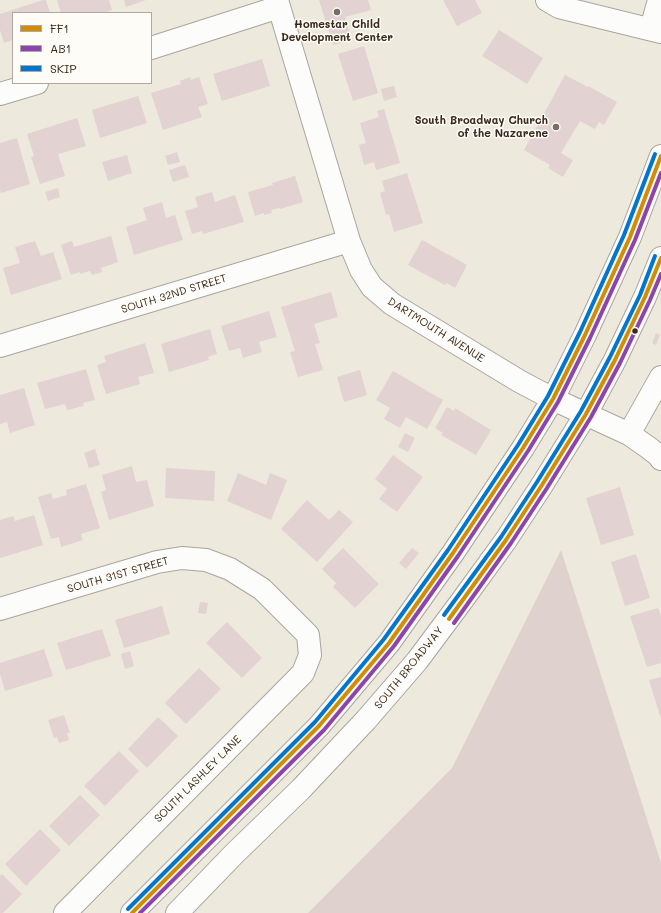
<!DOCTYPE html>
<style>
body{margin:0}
#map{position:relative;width:661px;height:913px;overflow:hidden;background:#eee9dd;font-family:Mali,sans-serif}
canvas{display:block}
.legend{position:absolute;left:12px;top:12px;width:140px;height:72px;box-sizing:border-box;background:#fdfcf7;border:1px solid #afa8a0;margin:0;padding:5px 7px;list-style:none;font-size:12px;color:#3b2a1e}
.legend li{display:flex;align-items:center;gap:8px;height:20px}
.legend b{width:20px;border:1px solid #afa8a0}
</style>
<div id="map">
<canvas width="661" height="913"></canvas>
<ul class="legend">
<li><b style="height:5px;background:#d18d06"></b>FF1</li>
<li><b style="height:5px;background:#8e44ad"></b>AB1</li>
<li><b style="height:5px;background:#0076ce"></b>SKIP</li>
</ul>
</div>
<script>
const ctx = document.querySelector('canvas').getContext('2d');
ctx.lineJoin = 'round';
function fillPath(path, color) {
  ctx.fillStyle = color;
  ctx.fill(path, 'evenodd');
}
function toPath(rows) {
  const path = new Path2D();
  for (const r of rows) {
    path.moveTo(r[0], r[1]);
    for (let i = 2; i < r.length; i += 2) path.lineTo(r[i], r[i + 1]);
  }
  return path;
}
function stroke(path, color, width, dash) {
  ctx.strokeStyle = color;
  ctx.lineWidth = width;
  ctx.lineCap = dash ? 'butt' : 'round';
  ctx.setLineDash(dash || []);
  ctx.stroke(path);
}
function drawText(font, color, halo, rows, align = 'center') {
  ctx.font = font + ' Mali,sans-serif';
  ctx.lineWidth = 3;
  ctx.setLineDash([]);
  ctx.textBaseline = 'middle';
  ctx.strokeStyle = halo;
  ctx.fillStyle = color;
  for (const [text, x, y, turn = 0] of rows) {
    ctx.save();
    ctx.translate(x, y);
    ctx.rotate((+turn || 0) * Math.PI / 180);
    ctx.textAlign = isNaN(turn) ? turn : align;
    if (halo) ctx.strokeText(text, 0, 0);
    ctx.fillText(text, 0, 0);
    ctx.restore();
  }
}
const industrial = toPath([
 [561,550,661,863,661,913,308,913,452,768]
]);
const building = toPath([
 [43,0,46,0,50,13,13,13,13,40,4,43,0,30,0,14],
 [57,0,109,0,112,10,103,13,61,13],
 [124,0,146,0,126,7],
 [319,0,368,0,371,10,345,17,352,40,333,45],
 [443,0,475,0,482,13,457,26],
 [499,30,543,58,527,84,482,56],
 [364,46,378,93,353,101,338,54],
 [262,59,270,86,222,101,213,74],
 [565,75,588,87,588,86,617,102,604,125,599,122,595,129,580,121,561,153,573,160,563,177,548,168,550,165,524,150],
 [190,77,191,80,199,77,208,104,198,107,202,117,163,130,151,93,181,84,180,81],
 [394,86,397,97,384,101,381,89],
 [138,96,147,123,100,138,92,110],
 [384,109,400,163,376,170,374,162,364,165,359,145,366,143,360,123,379,117,377,111],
 [77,118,86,146,58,154,65,176,40,184,31,157,34,156,27,134],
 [17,138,30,184,1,193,0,189,0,143],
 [177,152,180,162,168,165,165,156],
 [127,155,132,173,108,181,102,162],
 [185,165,189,177,173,182,169,170],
 [407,173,423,223,394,232,389,214,386,215,380,193,385,191,382,181],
 [295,176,303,202,280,209,279,208,271,210,272,213,264,215,264,213,255,216,248,192,273,185,272,183],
 [58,188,60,197,48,201,45,192],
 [212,192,215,202,235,195,244,222,203,234,202,231,192,234,185,211,198,207,195,197],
 [162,202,166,218,175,215,183,240,134,255,126,227,147,220,143,208],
 [111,236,118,262,101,268,102,272,92,275,90,271,80,274,80,272,71,275,61,245,72,241,74,247],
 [422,240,467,265,455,288,447,283,445,285,408,265],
 [35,241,41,256,53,252,62,279,11,295,3,268,20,263,15,247],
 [331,292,338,317,314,324,320,343,315,344,323,370,298,377,290,352,295,351,281,307],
 [269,311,277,337,259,342,262,352,243,358,240,348,229,351,221,326],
 [210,329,217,354,208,357,209,360,169,372,161,344],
 [656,333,660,335,656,345,652,343],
 [145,343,154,373,138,377,140,384,106,394,97,365,106,362,104,356],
 [86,369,95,400,83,403,84,406,67,410,65,404,45,409,37,383],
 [360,370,367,395,344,402,337,377],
 [393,371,443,400,427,429,406,417,400,428,384,419,390,408,376,400],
 [24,388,35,425,10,433,7,422,0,424,0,395],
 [447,407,454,411,455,408,491,430,476,455,441,435,443,433,435,428],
 [405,433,415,438,408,452,398,447],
 [95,449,100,465,89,468,84,453],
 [393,455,423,477,397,512,379,499,387,489,375,479],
 [132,466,136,482,147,480,154,506,109,520,101,492,106,490,102,475],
 [166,468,215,471,214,501,165,498],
 [238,473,266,485,270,473,287,480,271,520,227,501],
 [86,484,100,528,81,534,83,540,61,547,59,537,51,539,38,497,51,493,53,499,67,495,66,490],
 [620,487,634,535,601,545,586,498],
 [307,500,329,520,339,510,353,522,317,562,281,529],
 [34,515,43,545,0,558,0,520,13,516,15,521],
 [343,548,379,584,355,608,333,587,336,583,322,569],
 [412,548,419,553,406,569,399,563],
 [636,554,650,598,625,606,611,562],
 [200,602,208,603,206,614,198,613],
 [162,606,170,634,124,648,115,620],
 [658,608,661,616,661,663,647,667,630,616],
 [227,622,262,658,242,678,206,643],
 [102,629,111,656,66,670,57,643],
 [44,649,53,676,5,691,0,674,0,663],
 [130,651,134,666,125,669,121,654],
 [199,668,221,689,186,724,165,703],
 [661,677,661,719,649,680],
 [64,715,70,733,67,733,69,740,59,743,57,737,54,738,48,720],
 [158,717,178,736,147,768,128,749],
 [119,751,139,771,105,806,84,786],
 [80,795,100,815,69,846,49,826],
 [40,829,61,850,26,886,5,864],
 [2,874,22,894,3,913,0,913,0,876]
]);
const minor = toPath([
 [277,0,349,241,361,270,372,287,392,304,519,381,553,399,629,434,649,448,658,455,661,459],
 [547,0,559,7,661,32],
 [651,29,659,0],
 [151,48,279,7],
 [0,94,37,83],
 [0,346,349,241],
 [629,434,661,377],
 [0,609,157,562,182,558,206,560,230,569,262,589,308,635,310,655,303,673,65,913]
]);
const primary = toPath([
 [132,913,319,726,389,643,453,553,523,448,553,399,585,335,630,237,661,156],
 [177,913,234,854,301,789,366,720,417,661,461,602,506,540,542,485,586,414,615,360,645,297,661,258]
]);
const bus1 = toPath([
 [449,619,506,540,542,485,586,414,615,360,645,297,661,258],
 [132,913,319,726,389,643,453,553,523,448,553,399,585,335,630,237,661,156]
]);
const bus2 = toPath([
 [454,623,511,543,547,488,591,417,620,363,650,300,661,274],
 [140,913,324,730,394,646,458,556,528,451,558,402,590,338,635,240,661,173]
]);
const bus3 = toPath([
 [444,615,501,537,537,482,581,411,610,357,640,295,655,256],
 [128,909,315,722,384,639,448,550,518,445,548,396,580,332,624,235,655,154]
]);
const markers = [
 [337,12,4,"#7a6d61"],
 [556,127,4,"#7a6d61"],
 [635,331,3.5,"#3b2a1e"]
];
const poiNames = [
 ["Homestar Child",337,25],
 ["Development Center",337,38],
 ["South Broadway Church",548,121,"right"],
 ["of the Nazarene",548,134,"right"]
];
const streetNames = [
 ["SOUTH 32ND STREET",174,294,-17],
 ["DARTMOUTH AVENUE",436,330,32],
 ["SOUTH 31ST STREET",118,575,-16],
 ["SOUTH BROADWAY",409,668,-51],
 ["SOUTH LASHLEY LANE",198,779,-45]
];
fillPath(industrial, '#dfd1ce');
fillPath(building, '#e2d2d1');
stroke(minor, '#aaa59d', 24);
stroke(primary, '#aaa59d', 24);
stroke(minor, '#fcfcfa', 22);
stroke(primary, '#fcfcfa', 22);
stroke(bus1, '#d18d06', 4);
stroke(bus2, '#8e44ad', 4);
stroke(bus3, '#0076ce', 4);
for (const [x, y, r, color] of markers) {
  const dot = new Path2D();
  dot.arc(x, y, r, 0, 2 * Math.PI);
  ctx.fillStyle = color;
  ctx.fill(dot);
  stroke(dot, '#fdfcf7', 1.5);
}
drawText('bold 11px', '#3b2a1e', '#fdfcf7', poiNames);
drawText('11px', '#3b2a1e', '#fdfcf7', streetNames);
</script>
